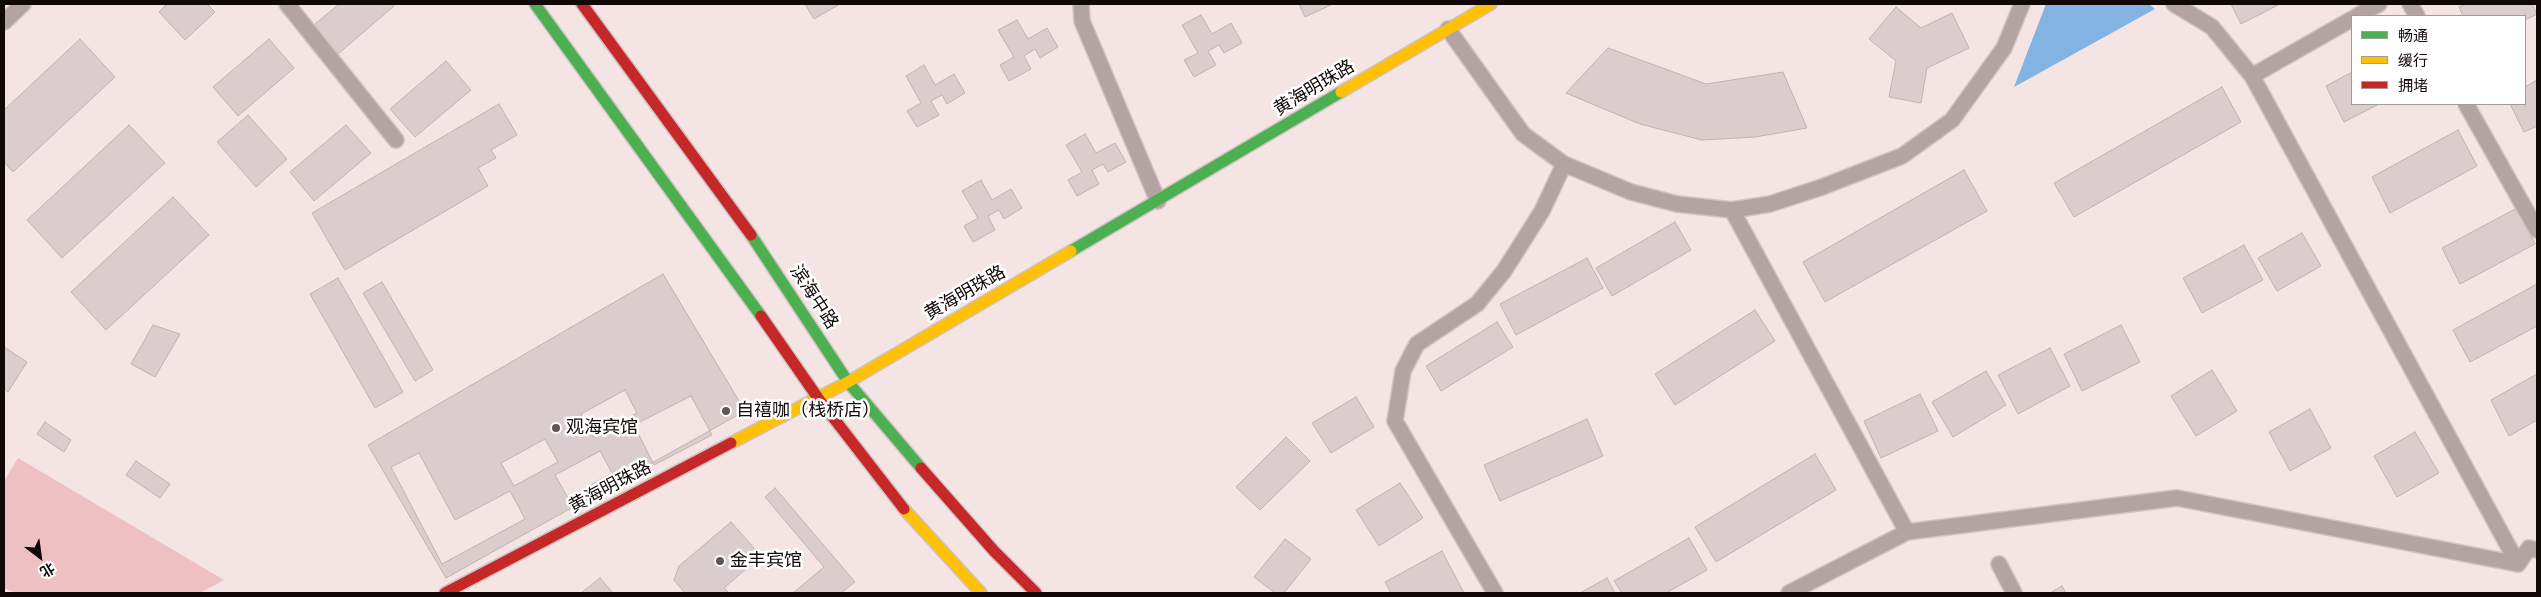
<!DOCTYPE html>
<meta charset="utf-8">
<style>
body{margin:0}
#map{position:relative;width:2541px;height:597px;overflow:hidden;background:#f4e4e4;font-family:Inter,"Noto Sans SC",sans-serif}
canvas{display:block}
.frame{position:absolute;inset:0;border:5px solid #130808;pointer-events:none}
.legend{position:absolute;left:2351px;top:15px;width:175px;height:90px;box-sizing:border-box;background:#fff;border:1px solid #a19c9c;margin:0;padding:6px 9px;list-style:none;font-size:15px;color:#130808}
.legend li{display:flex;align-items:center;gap:10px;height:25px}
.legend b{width:25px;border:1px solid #a19c9c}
.north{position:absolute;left:15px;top:532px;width:50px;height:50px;-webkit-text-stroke:4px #fff;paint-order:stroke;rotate:150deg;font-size:14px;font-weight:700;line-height:20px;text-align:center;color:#130808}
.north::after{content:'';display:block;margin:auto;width:18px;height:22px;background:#130808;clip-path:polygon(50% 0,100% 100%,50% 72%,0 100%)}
</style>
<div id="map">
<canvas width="2541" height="597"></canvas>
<div class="frame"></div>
<ul class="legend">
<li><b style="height:6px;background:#4caf50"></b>畅通</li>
<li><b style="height:6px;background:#ffc107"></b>缓行</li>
<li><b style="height:6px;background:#c62828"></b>拥堵</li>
</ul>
<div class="north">北</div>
</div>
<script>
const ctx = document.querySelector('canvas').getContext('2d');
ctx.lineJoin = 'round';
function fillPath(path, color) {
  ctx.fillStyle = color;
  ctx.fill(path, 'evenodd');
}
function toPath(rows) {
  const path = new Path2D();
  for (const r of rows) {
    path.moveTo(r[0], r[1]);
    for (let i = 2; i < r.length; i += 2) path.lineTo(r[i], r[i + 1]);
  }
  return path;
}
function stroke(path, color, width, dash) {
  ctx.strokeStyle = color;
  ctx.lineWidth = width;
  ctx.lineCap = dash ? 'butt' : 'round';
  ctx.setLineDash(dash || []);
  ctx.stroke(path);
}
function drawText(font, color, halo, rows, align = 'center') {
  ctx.font = font + ' Inter,"Noto Sans SC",sans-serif';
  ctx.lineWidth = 5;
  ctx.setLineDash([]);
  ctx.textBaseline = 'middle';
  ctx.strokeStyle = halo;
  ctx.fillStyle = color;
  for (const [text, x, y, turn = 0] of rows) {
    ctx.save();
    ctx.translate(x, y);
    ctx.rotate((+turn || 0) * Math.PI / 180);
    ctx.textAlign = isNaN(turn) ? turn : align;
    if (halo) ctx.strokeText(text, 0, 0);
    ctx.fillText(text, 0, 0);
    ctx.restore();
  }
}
const green = toPath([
 [18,458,224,580,200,593,16,593,4,588,4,481]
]);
const water = toPath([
 [2046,4,2149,4,2155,9,2014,87]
]);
const building = toPath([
 [167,4,207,4,215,12,185,40,159,12,167,4],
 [339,4,392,4,394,6,338,54,314,25,339,4],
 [805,4,840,4,814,19,805,4],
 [1299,4,1333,4,1305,17,1299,4],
 [2231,4,2280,4,2241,24,2231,4],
 [2466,4,2532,4,2537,14,2525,20,2525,16,2463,16,2459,7,2466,4],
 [1896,7,1921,28,1952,13,1969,48,1927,68,1921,103,1889,97,1896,61,1869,39,1896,7],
 [1201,15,1212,34,1231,23,1242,43,1224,53,1219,45,1208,51,1216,65,1194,77,1184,60,1198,53,1182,25,1201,15],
 [1017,20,1028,39,1047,28,1058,47,1040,58,1035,49,1024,56,1031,69,1009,81,1000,65,1014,57,998,30,1017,20],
 [80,39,115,77,13,172,4,162,4,110,80,39],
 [269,39,294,68,238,116,213,87,269,39],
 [1608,48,1706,84,1783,72,1807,128,1755,137,1702,140,1640,124,1566,93,1608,48],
 [446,61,471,90,415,137,390,109,446,61],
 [924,65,935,85,954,74,965,93,947,104,942,95,931,101,939,115,917,127,907,111,921,103,906,76,924,65],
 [2352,72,2352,104,2379,104,2344,122,2326,86,2352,72],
 [2537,80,2537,126,2524,132,2510,104,2525,104,2525,87,2537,80],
 [2222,87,2241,122,2074,217,2054,183,2222,87],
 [499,104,517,135,491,150,496,158,478,168,488,186,345,270,312,213,499,104],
 [248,115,287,159,256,187,217,142,248,115],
 [129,125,165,163,62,258,27,220,129,125],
 [346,125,371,153,314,201,290,172,346,125],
 [2458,130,2477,166,2390,213,2372,177,2458,130],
 [1085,134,1096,153,1115,143,1126,162,1108,172,1103,164,1092,170,1099,184,1077,196,1068,180,1082,172,1066,145,1085,134],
 [1964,170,1987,211,1825,302,1803,262,1964,170],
 [981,180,992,200,1011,189,1022,208,1004,219,999,210,988,216,995,230,973,242,964,226,978,218,962,191,981,180],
 [173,197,209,235,106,330,71,292,173,197],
 [2517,208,2535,244,2460,284,2442,248,2517,208],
 [1675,222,1691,250,1612,296,1596,268,1675,222],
 [2302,233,2321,266,2277,291,2258,258,2302,233],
 [2244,245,2263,280,2202,313,2183,278,2244,245],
 [1587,258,1603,288,1516,335,1500,304,1587,258],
 [663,274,745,411,446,578,368,445,663,274],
 [338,278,403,392,375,408,310,294,338,278],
 [382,282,433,370,415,381,363,293,382,282],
 [2537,284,2537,326,2470,362,2453,330,2537,284],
 [1755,310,1775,341,1675,405,1655,374,1755,310],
 [1497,322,1513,347,1441,391,1426,366,1497,322],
 [153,325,180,334,155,377,131,364,153,325],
 [2121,325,2140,362,2082,391,2064,354,2121,325],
 [4,347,27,362,8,392,4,389,4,347],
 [2050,348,2070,386,2018,414,1998,375,2050,348],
 [2212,370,2237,411,2196,436,2171,396,2212,370],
 [1986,371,2006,405,1953,437,1932,402,1986,371],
 [2537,374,2537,420,2509,436,2491,400,2537,374],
 [625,390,637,413,593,437,581,414,625,390],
 [1920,394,1938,431,1881,458,1864,421,1920,394],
 [691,396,712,435,654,465,634,425,691,396],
 [1356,397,1374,427,1331,453,1312,423,1356,397],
 [2310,409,2331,448,2290,471,2269,432,2310,409],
 [1587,419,1603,456,1500,501,1484,465,1587,419],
 [45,422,71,440,64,452,37,434,45,422],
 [2415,432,2439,473,2397,497,2374,456,2415,432],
 [1286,437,1310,461,1260,510,1236,487,1286,437],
 [545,439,558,462,514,486,501,463,545,439],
 [600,451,612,473,568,498,555,475,600,451],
 [419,453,455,520,510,491,525,519,442,564,391,467,419,453],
 [1815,454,1836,490,1716,562,1695,527,1815,454],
 [136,461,170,484,160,498,126,475,136,461],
 [1400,483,1423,518,1379,546,1356,510,1400,483],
 [775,488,855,582,841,593,793,593,824,567,765,497,775,488],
 [731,522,761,556,724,588,729,593,685,593,674,580,679,566,731,522],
 [1689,538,1707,570,1666,593,1622,593,1614,581,1689,538],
 [1285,539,1311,559,1284,593,1275,593,1254,577,1285,539],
 [1442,551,1464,593,1391,593,1385,582,1442,551],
 [600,578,613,593,581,593,600,578],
 [1607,578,1615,593,1580,593,1607,578],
 [2062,586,2066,593,2050,593,2062,586]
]);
const street = toPath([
 [287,4,396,140],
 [1081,4,1082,21,1158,201],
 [2174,4,2212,27,2252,76,2518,564],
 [2410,4,2417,16],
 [2357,16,2379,4],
 [4,22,23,4],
 [1448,29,1523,134,1564,164,1631,192,1677,204,1732,210,1907,532],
 [2252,76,2352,19],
 [2466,104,2537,230],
 [1732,210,1770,204,1822,187,1902,156,1952,120,2004,48,2022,4],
 [1999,564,2014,593],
 [1495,593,1395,421,1403,371,1417,344,1477,304,1504,271,1542,211,1564,164],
 [1789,593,1907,532,2177,498,2518,564,2529,548,2537,550]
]);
const fast = toPath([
 [535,4,761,316],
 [751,235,848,382,921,468],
 [1071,251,1341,92]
]);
const slow = toPath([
 [1341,92,1491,4],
 [731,443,848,382,1071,251],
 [904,509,981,593]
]);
const jam = toPath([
 [582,4,751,235],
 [761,316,818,398,904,509],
 [921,468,994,551,1036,593],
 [445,593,731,443]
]);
const markers = [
 [726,411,5,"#625555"],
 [556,428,5,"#625555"],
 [720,561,5,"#625555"]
];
const streetNames = [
 ["黄海明珠路",1314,88,-31],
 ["黄海明珠路",965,293,-30],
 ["滨海中路",814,297,57],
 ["黄海明珠路",610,487,-28]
];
const poiNames = [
 ["自禧咖（栈桥店）",736,411],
 ["观海宾馆",566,428],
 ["金丰宾馆",730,561]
];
fillPath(green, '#efc0c1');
fillPath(water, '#82b3e3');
fillPath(building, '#dbcdcd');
stroke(building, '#c0b2b2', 1);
stroke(street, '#cec2c2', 18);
stroke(fast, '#cec2c2', 14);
stroke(slow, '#cec2c2', 14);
stroke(jam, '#cec2c2', 14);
stroke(street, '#b3a3a3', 15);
stroke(fast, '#4caf50', 11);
stroke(slow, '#ffc107', 11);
stroke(jam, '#c62828', 11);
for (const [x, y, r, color] of markers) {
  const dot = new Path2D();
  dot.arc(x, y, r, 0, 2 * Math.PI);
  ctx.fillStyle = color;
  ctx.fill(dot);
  stroke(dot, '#fff', 2);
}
drawText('18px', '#130808', '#fff', streetNames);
drawText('18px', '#130808', '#fff', poiNames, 'left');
</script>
